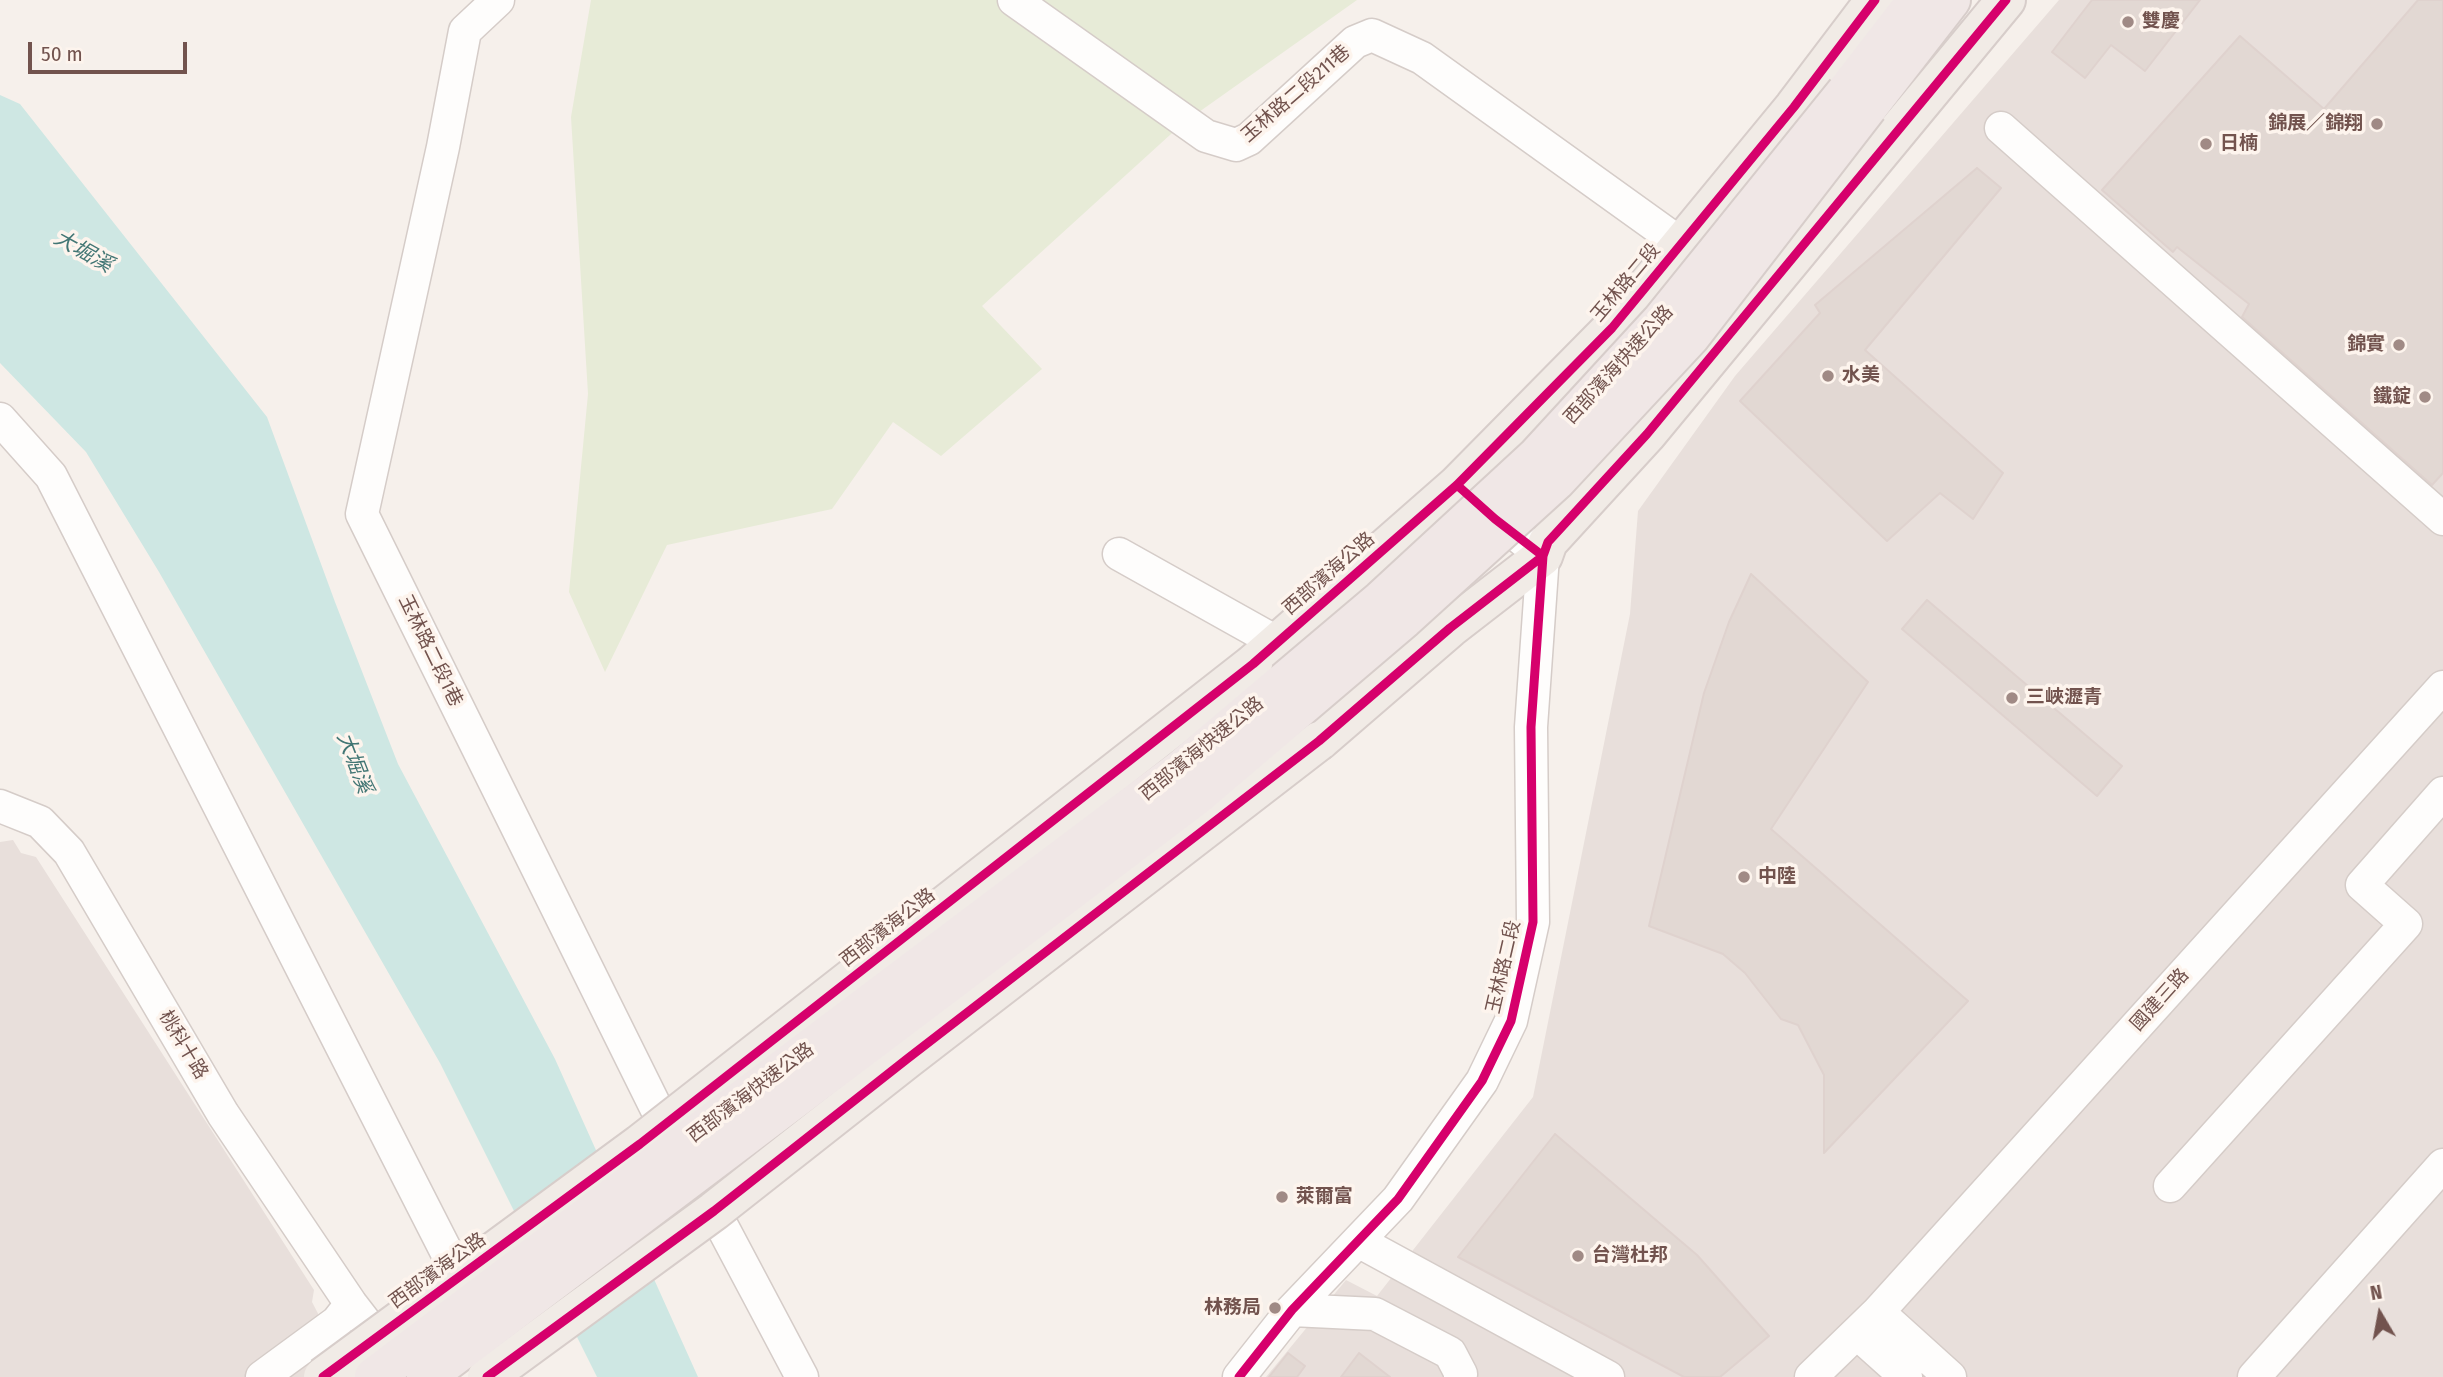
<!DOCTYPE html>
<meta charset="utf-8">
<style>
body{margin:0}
#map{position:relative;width:2443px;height:1377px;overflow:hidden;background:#f6f0eb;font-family:"Fira Sans Condensed",sans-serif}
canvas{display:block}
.north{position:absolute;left:2345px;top:1279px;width:70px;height:70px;-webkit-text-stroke:5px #fdf4ed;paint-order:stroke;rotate:350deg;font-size:19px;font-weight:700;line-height:28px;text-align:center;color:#72534e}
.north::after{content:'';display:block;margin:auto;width:24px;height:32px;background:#72534e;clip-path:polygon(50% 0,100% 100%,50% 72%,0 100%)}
.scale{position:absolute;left:28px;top:42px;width:159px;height:32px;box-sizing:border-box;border:4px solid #72534e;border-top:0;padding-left:9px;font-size:21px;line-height:24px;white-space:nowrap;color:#72534e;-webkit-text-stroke:5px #fdf4ed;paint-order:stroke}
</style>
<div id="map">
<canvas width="2443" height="1377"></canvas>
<div class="north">N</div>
<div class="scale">50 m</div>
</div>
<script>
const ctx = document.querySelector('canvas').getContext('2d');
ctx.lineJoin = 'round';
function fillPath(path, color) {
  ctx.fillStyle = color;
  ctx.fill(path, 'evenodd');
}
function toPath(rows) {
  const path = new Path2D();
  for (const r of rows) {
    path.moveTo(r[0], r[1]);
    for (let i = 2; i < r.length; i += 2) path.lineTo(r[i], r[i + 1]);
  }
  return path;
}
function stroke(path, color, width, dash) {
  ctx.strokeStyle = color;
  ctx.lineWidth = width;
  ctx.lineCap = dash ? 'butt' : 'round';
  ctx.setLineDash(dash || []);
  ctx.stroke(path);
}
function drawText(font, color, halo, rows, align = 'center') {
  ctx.font = font + ' "Fira Sans Condensed","Noto Sans TC",sans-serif';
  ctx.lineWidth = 7;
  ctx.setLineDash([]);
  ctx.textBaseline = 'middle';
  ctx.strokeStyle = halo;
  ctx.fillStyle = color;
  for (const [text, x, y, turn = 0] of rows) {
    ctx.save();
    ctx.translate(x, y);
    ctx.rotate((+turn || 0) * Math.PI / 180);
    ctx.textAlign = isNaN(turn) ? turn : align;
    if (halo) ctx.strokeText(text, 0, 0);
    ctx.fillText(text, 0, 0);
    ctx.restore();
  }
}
const industrial = toPath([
 [2059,0,2443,0,2443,1377,1266,1377,1346,1280,1377,1296,1533,1097,1630,614,1638,511,1735,376],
 [13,840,21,853,36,857,314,1290,312,1302,351,1377,0,1377,0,842]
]);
const green = toPath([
 [591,0,1357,0,1182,124,982,306,1042,369,941,456,893,422,832,509,667,545,605,672,569,592,588,394,571,117]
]);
const water = toPath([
 [0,95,20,104,267,417,335,602,398,764,555,1059,698,1377,597,1377,440,1063,159,572,86,452,0,363]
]);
const building = toPath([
 [2092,0,2200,0,2145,71,2111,45,2085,78,2052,52,2092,0],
 [2418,0,2443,0,2443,473,2432,485,2242,317,2249,304,2177,247,2173,252,2102,190,2240,36,2324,109,2418,0],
 [1977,168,2001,188,1865,350,2003,473,1973,519,1940,493,1887,541,1740,401,1820,313,1815,305,1977,168],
 [1751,574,1868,682,1771,829,1968,1001,1824,1153,1824,1075,1798,1025,1781,1019,1745,973,1723,954,1649,926,1704,693,1729,622,1751,574],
 [1927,600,2122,766,2097,796,1902,629,1927,600],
 [1555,1134,1697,1255,1769,1336,1720,1377,1684,1377,1458,1257,1555,1134],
 [1288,1353,1305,1366,1297,1377,1269,1377,1288,1353],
 [1359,1353,1390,1377,1341,1377,1359,1353]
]);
const minor = toPath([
 [498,0,465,31,443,147,362,514,665,1126],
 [1014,0,1206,136,1236,145,1249,139,1355,42,1372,35,1422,58,1681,244],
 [2001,128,2443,519],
 [0,419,51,476,470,1298],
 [1119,554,1278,643],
 [0,806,40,822,69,852,223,1114,351,1304,392,1357],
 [2170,1186,2406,924,2362,885,2443,793],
 [714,1211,802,1377],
 [1358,1241,1608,1377],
 [1292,1310,1375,1314,1450,1353,1461,1374,1460,1377],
 [1878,1312,1950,1377],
 [1858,1334,1906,1377],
 [262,1377,337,1322,351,1304],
 [1239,1377,1292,1310,1398,1199,1482,1081,1511,1021,1533,922,1531,727,1543,556,1489,513],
 [1811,1377,1878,1312,2443,687],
 [2254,1377,2443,1165]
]);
const major = toPath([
 [1253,664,1457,485,1612,328,1794,107,1875,0],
 [1319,741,1450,628,1543,556,1548,542,1647,434,2006,0]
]);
const highway = toPath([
 [1846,92,1917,0],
 [1868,107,1951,0]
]);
const majorBridge = toPath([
 [323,1377,640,1144,1253,664],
 [487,1377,714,1211,907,1059,1319,741]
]);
const highwayBridge = toPath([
 [374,1377,1180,770,1381,600,1536,457,1662,320,1846,92],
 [426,1377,1196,796,1404,619,1556,481,1691,336,1868,107]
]);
const cycleway = toPath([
 [1457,485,1495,519,1543,556],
 [323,1377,640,1144,1253,664,1457,485,1612,328,1794,107,1875,0],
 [487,1377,714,1211,907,1059,1319,741,1450,628,1543,556],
 [1239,1377,1292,1310,1398,1199,1482,1081,1511,1021,1533,922,1531,727,1543,556,1548,542,1647,434,2006,0]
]);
const markers = [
 [2128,22,7,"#a08a85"],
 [2377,124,7,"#a08a85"],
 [2206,144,7,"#a08a85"],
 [2399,345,7,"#a08a85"],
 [1828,376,7,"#a08a85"],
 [2425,397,7,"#a08a85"],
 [2012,698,7,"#a08a85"],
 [1744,877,7,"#a08a85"],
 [1282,1197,7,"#a08a85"],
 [1578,1256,7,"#a08a85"],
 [1275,1308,7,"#a08a85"]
];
const poiNames = [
 ["雙慶",2142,22],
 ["錦展／錦翔",2363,124,"right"],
 ["日楠",2220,144],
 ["錦實",2385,345,"right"],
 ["水美",1842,376],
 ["鐵錠",2411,397,"right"],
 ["三峽瀝青",2026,698],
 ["中陸",1758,877],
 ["萊爾富",1296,1197],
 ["台灣杜邦",1592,1256],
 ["林務局",1261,1308,"right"]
];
const streetNames = [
 ["玉林路二段211巷",1296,94,-41],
 ["玉林路二段",1626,283,-50],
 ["西部濱海快速公路",1619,365,-48],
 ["西部濱海公路",1329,574,-41],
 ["玉林路二段1巷",430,651,64],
 ["西部濱海快速公路",1202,749,-39],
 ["西部濱海公路",888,928,-38],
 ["玉林路二段",1504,967,-77],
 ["國建三路",2160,1000,-48],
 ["桃科十路",183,1045,59],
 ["西部濱海快速公路",751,1093,-37],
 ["西部濱海公路",438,1271,-36]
];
const waterNames = [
 ["大堀溪",83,252,29],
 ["大堀溪",354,763,69]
];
fillPath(industrial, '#e8dfdb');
fillPath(green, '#e7ebd7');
fillPath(water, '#cee7e3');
fillPath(building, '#e2d8d3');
stroke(building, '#dfd2ce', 2);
stroke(minor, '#d5ccc8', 35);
stroke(major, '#d7cdca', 42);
stroke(highway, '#d7cdca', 42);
stroke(minor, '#fefdfc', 32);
stroke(major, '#f1ebe6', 38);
stroke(highway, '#f0e7e6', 38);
stroke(majorBridge, '#d7cdca', 42, []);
stroke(highwayBridge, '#d7cdca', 42, []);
stroke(majorBridge, '#f1ebe6', 38);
stroke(highwayBridge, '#f0e7e6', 38);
stroke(cycleway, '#d6006c', 9);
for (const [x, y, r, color] of markers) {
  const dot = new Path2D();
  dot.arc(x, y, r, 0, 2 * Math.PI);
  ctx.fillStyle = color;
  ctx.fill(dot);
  stroke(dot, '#fdf4ed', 2.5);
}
drawText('bold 19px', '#72534e', '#fdf4ed', poiNames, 'left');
drawText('19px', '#72534e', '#fdf4ed', streetNames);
drawText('italic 21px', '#427674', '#fdf4ed', waterNames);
</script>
